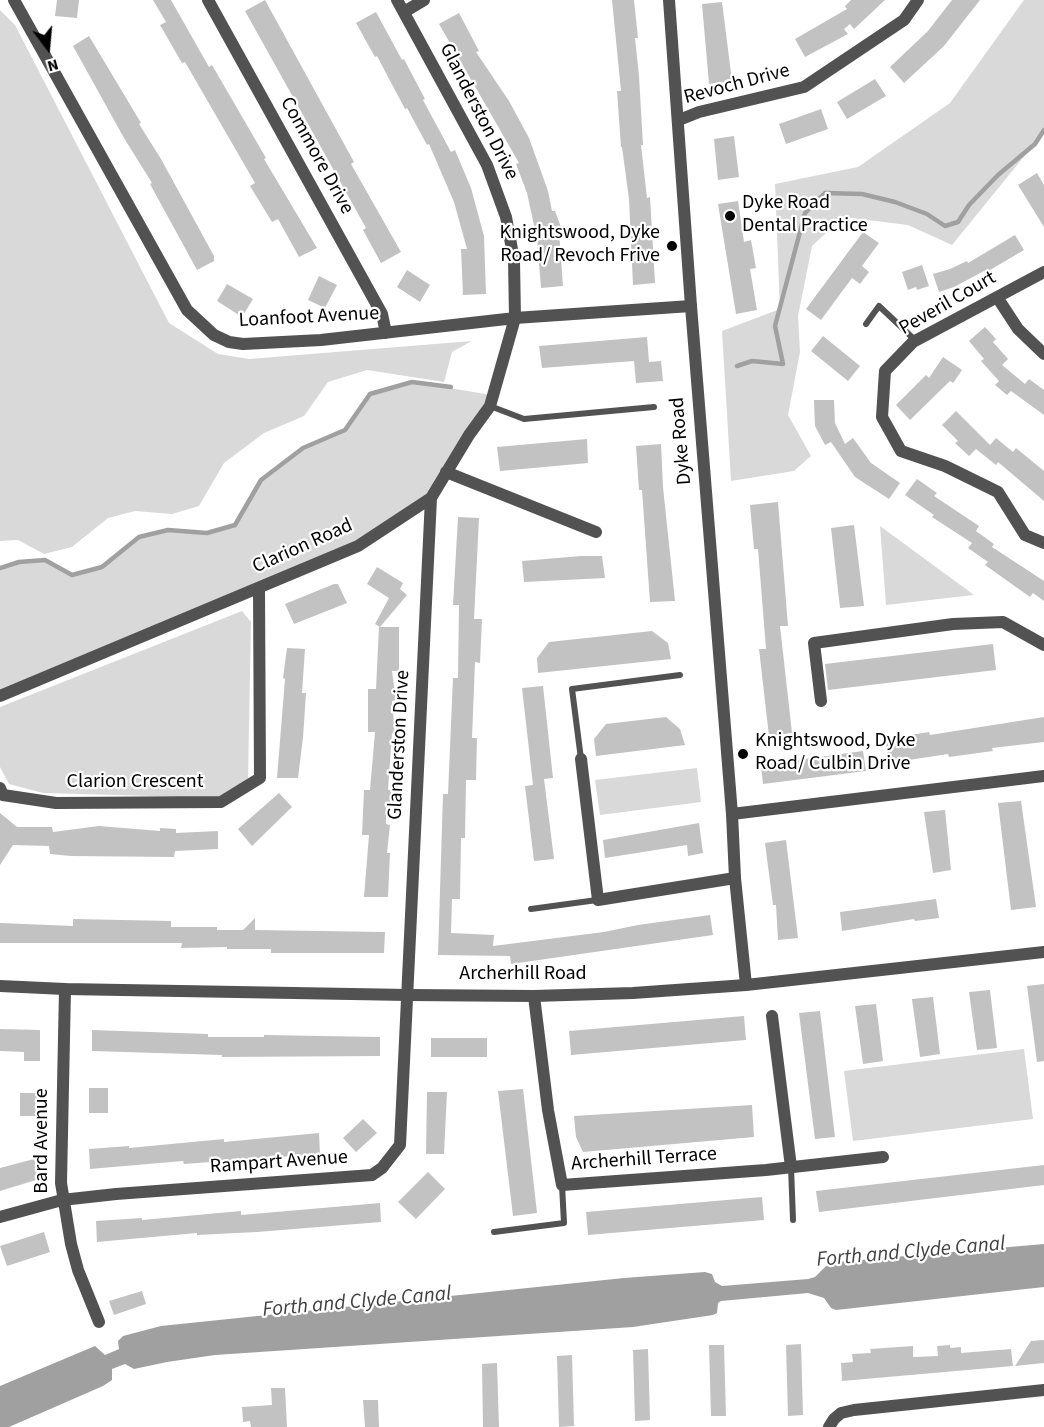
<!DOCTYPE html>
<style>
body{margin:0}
#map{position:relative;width:1044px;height:1427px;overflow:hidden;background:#fff;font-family:"Source Sans 3",sans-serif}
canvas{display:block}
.north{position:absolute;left:18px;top:18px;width:60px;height:60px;-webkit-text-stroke:4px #fff;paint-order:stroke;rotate:164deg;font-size:16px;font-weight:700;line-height:24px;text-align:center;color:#000}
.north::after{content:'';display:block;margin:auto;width:21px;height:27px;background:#000;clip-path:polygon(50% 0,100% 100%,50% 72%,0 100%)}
</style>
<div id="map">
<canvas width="1044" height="1427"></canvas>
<div class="north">N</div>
</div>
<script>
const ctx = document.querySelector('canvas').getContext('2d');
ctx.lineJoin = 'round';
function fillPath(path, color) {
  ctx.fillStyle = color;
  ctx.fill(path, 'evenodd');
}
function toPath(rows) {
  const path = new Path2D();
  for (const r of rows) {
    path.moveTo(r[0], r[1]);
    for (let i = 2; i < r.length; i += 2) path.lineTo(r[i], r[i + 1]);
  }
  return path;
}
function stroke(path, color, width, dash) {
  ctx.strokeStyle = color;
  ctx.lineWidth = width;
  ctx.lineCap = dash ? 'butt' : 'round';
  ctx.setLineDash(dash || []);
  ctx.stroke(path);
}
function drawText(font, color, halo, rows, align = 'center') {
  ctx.font = font + ' "Source Sans 3",sans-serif';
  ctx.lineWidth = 4.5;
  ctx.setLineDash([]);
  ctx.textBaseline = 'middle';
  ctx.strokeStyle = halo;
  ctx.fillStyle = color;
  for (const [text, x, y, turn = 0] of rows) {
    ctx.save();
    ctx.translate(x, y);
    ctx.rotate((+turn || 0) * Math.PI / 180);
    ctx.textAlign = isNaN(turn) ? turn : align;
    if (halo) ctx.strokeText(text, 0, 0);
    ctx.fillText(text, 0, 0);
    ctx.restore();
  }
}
const green = toPath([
 [1024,0,1044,0,1044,132,952,245,908,225,843,217,812,246,798,316,800,352,788,415,811,456,794,471,731,481,722,331,780,309,775,184,858,167,950,103],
 [0,10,15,25,169,323,218,354,249,359,472,341,452,352,444,382,367,370,328,382,304,416,264,433,224,463,199,506,172,514,135,511,108,518,72,547,44,554,18,540,0,541],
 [412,382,492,395,431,498,358,546,0,696,0,568,19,562,45,560,72,575,102,567,139,537,168,530,207,533,235,525,261,480,303,448,345,430,370,394],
 [880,526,974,595,886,605],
 [242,611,251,622,248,780,223,798,43,793,9,784,0,767,0,707],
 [697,768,701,802,600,815,595,780],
 [1024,1049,1033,1119,853,1141,844,1071]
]);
const water = toPath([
 [1044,1244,1044,1287,836,1310,831,1308,824,1298,808,1293,721,1301,718,1303,717,1313,713,1315,633,1327,215,1355,167,1362,134,1369,125,1364,112,1369,112,1380,103,1386,9,1427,0,1427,0,1386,95,1346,105,1355,119,1349,118,1341,123,1336,161,1326,624,1278,705,1272,712,1274,715,1282,722,1286,808,1279,815,1277,826,1266,837,1262]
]);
const stream = toPath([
 [737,366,752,361,783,364,775,326,805,213,825,193,862,194,895,202,927,214,945,226,958,222,969,205,998,175,1035,144,1044,130],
 [0,568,19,562,45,560,72,575,102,567,139,537,168,530,207,533,235,525,261,480,303,448,345,430,370,394,412,382,451,387]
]);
const building = toPath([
 [57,0,79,0,77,18,55,16],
 [153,0,171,0,209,67,212,65,266,158,264,159,317,248,299,257,278,219,272,222,250,186,255,183,185,62,182,63,160,25,166,22],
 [265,0,354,162,351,164,401,252,381,263,363,230,366,228,245,11],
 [612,0,634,0,638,38,635,38,639,76,643,145,641,145,647,198,650,197,655,283,633,285,629,199,622,147,621,147,617,91,621,91],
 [851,0,885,0,854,29,850,24,844,29,848,34,805,57,795,39,847,9,845,6],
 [952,0,980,0,944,46,904,83,890,67,928,31],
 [722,2,732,81,709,84,702,4],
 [376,12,402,60,404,59,425,99,423,100,451,152,455,150,471,188,484,236,486,294,463,295,461,249,467,249,454,202,429,144,427,145,407,108,405,109,377,56,375,57,356,23],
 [459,13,479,51,476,52,509,101,529,138,548,191,552,211,555,211,562,230,559,231,563,286,541,288,537,239,527,193,516,164,519,163,439,24],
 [89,36,141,123,139,124,161,159,214,256,214,261,197,270,150,184,152,183,124,138,73,46],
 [875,79,886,96,847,119,837,102],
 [821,109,828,129,786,144,779,124],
 [734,136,739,177,718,180,714,139],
 [1037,173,1044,185,1044,227,1018,185],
 [738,201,744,242,751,240,756,268,750,269,757,310,736,314,718,204],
 [863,232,879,243,862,266,869,272,860,284,852,278,821,320,806,309],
 [1015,235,1024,250,985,273,984,271,954,287,939,292,933,274,950,269,967,261,968,263],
 [922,265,929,286,917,290,916,287,908,290,902,272],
 [407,270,430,285,420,302,397,287],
 [319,276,337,285,325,308,308,300],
 [227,284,253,299,242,317,217,301],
 [985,327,996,339,993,342,1008,359,1002,365,1025,384,1029,379,1044,390,1044,415,1011,391,1007,395,995,385,999,381,981,361,984,359,969,341],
 [823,336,860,366,848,381,811,351],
 [647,337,649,362,661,361,663,381,636,383,634,361,542,368,539,346],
 [943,357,962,370,953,383,950,381,910,420,896,405,926,375,929,378],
 [814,400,834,400,835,423,845,444,853,438,871,463,900,483,889,499,855,477,831,442,825,445,815,426],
 [956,411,990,445,996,438,1013,452,1016,448,1044,471,1044,501,998,462,996,465,976,449,969,456,955,443,958,441,942,425],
 [587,439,588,463,500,471,497,447],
 [661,444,663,487,675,601,650,602,642,490,639,490,636,446],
 [917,479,937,493,934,496,979,526,976,531,994,544,992,547,1044,581,1044,601,1033,593,1030,597,985,565,988,562,968,548,972,543,932,517,934,515,905,495],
 [778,502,788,626,780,626,792,733,769,736,759,649,766,649,758,549,754,549,750,505],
 [458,517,479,518,474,619,482,619,480,663,475,662,472,738,477,738,476,780,466,780,465,838,461,838,460,899,452,899,451,933,494,935,493,946,604,932,638,925,710,915,713,935,511,964,510,956,438,955,443,794,448,794,453,678,458,678,459,605,453,605],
 [854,525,864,606,840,608,831,528],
 [581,556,602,556,605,578,524,582,522,561],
 [377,567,403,583,400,589,407,595,380,627,375,624,389,598,367,584],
 [334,584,338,584,347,603,294,624,285,604],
 [379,627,399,627,399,671,392,671,396,700,392,701,395,734,392,733,388,790,391,790,391,802,386,804,386,824,390,825,387,853,390,853,388,897,364,897,369,835,362,835,364,790,370,790,375,732,368,732,368,689,376,689],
 [652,631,668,643,671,659,538,673,537,658,549,642],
 [993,644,996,670,828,690,825,664],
 [287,648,305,649,302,693,306,693,303,738,298,778,277,778,285,679,283,678],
 [543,686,553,778,544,779,554,859,534,861,525,786,533,785,522,688],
 [666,717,680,729,685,745,596,756,594,739,606,724],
 [1044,717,1044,742,992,748,993,751,949,757,948,754,889,763,885,739,929,732,930,735],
 [863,751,866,771,763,784,761,765],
 [279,793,292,807,252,846,238,829],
 [1021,801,1036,907,1011,910,998,803],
 [945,810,951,870,933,873,924,812],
 [0,813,17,827,52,827,53,832,99,826,160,831,160,828,176,829,176,833,218,831,218,849,175,851,174,857,71,856,50,854,49,846,13,845,0,865],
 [699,823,703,853,688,856,687,845,605,858,603,840],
 [786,840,798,938,778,940,776,905,773,905,765,843],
 [936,899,939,918,915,921,914,919,842,931,840,912],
 [255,918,255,930,385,932,384,953,271,953,271,949,227,949,227,947,181,948,182,943,0,943,0,923,73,926,73,919,171,921,171,927,217,927,217,930,243,930],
 [1044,984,1044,1061,1037,1062,1027,986],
 [990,990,997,1048,977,1050,969,992],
 [933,997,940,1054,920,1057,912,999],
 [876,1004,883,1061,863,1064,855,1006],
 [820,1011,835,1137,815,1139,799,1013],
 [744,1016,746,1040,571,1055,569,1031],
 [0,1029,40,1030,40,1061,24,1061,24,1052,0,1051],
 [92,1030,208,1034,208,1037,264,1037,264,1035,380,1037,380,1056,222,1057,222,1055,92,1051],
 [431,1038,487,1038,487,1057,431,1057],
 [89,1088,108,1088,108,1113,89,1113],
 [523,1089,537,1213,513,1216,498,1091],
 [427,1092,447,1092,444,1154,426,1154],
 [20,1093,38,1093,38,1116,20,1116],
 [752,1105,754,1137,583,1152,576,1137,574,1116],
 [363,1119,377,1133,356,1152,343,1138],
 [319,1133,320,1154,184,1164,183,1161,90,1169,89,1149,129,1146,129,1148,224,1139,224,1142],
 [34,1159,39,1179,0,1191,0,1168],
 [1044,1165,1044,1185,819,1212,816,1191],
 [428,1172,445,1189,416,1219,398,1202],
 [762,1197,764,1220,588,1235,586,1212],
 [380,1203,381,1222,257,1232,197,1235,197,1233,97,1242,96,1221,142,1218,142,1220,241,1211,241,1215],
 [44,1232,50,1252,7,1266,0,1246],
 [142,1291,146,1304,114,1315,109,1301],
 [1044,1340,1044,1363,1015,1366,1031,1341],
 [801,1344,803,1415,788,1416,786,1345],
 [709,1345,724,1345,726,1416,711,1416],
 [950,1345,950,1348,961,1347,961,1353,1011,1349,1013,1366,842,1381,841,1363,853,1362,852,1354,871,1353,870,1349,913,1346,913,1357,938,1356,937,1346],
 [648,1349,650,1420,635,1421,633,1350],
 [572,1355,574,1426,559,1427,557,1356],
 [497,1363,499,1427,483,1427,482,1364],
 [271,1388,285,1388,287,1427,251,1427,250,1421,243,1422,242,1407,272,1405],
 [363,1400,378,1400,379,1427,365,1427]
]);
const service = toPath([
 [866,324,879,306,915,340],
 [490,406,524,419,654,407],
 [581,759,572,689,680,675],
 [531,909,597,900],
 [791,1167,793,1220],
 [494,1232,564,1223,562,1185]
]);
const minor = toPath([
 [14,0,187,310,214,335,229,342,243,344,321,340,515,318,691,306],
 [208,0,382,314,386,333],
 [404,12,424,0],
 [679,120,699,112,804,87,904,20,918,0],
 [1044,272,913,342,885,371,882,417,901,451,945,466,998,492,1025,535,1044,543],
 [997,297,1018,329,1044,354],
 [446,472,596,532],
 [0,696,358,546,431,498,469,435,490,406,515,318,514,260,506,217,487,165,397,0],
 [821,701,814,643,953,624,1003,622,1044,645],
 [581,759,598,900,735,878],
 [0,788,3,795,56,803,221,802,260,778,259,589],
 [732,814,1044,776],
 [65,989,61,1183,71,1244,78,1270,99,1322],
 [534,996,548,1110,562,1185,766,1170,883,1157],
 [772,1016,791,1167],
 [0,1217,62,1200,116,1194,372,1175,382,1168,400,1145,431,498],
 [829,1427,834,1419,841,1413,854,1410,1044,1390]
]);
const tertiary = toPath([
 [669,0,691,306,732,814,735,878,746,985],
 [0,986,65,989,408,995,534,996,633,993,746,985,1044,952]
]);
const markers = [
 [730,216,6,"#000"],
 [672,246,6,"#000"],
 [743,754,6,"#000"]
];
const streetNames = [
 ["Revoch Drive",737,85,-15],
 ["Glanderston Drive",478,112,63],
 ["Commore Drive",316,156,61],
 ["Peveril Court",948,304,-30],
 ["Loanfoot Avenue",309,318,-3],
 ["Dyke Road",682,441,-95],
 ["Clarion Road",303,547,-24],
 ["Glanderston Drive",400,745,-87],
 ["Clarion Crescent",135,783],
 ["Archerhill Road",523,975],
 ["Bard Avenue",43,1141,-90],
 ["Archerhill Terrace",644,1160,-4],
 ["Rampart Avenue",279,1163,-4]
];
const poiNames = [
 ["Dyke Road",742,204],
 ["Dental Practice",742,227],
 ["Knightswood, Dyke",660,234,"right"],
 ["Road/ Revoch Frive",660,257,"right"],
 ["Knightswood, Dyke",755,742],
 ["Road/ Culbin Drive",755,765]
];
const waterNames = [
 ["Forth and Clyde Canal",911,1253,-5],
 ["Forth and Clyde Canal",357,1303,-5]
];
fillPath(green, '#d9d9d9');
fillPath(water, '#a0a0a0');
stroke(stream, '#a0a0a0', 4.5);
fillPath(building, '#c2c2c2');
stroke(service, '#525252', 6);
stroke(minor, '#525252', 12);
stroke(tertiary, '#525252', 12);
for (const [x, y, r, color] of markers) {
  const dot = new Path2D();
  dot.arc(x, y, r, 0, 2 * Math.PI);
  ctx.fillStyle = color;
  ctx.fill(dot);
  stroke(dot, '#fff', 2);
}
drawText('20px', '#000', '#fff', streetNames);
drawText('20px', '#000', '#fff', poiNames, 'left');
drawText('italic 21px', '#414141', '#fff', waterNames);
</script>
